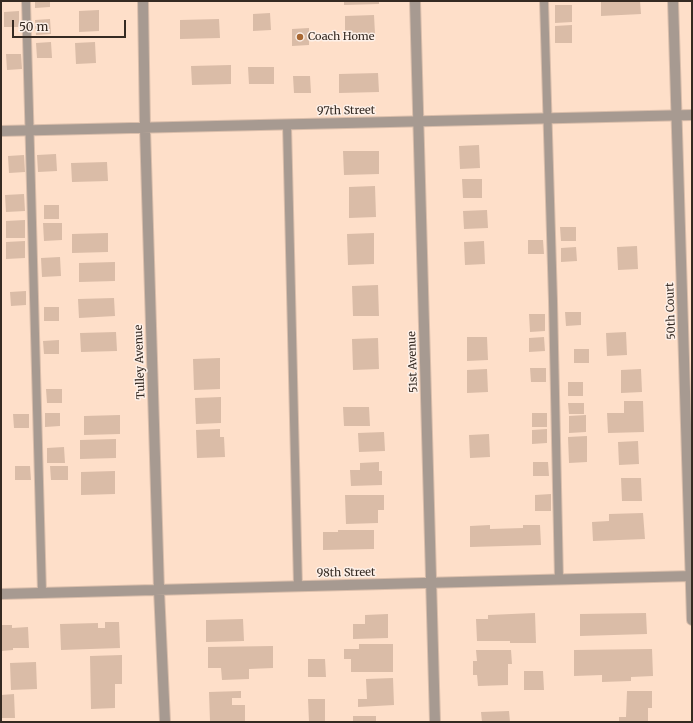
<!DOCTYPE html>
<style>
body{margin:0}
#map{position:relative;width:693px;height:723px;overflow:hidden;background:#fedfc9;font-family:Merriweather,serif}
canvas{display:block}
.frame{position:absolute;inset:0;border:2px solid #352a22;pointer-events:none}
.scale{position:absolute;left:12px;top:20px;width:114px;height:18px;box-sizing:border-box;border:2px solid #352a22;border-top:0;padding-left:5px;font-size:12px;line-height:14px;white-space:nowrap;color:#352a22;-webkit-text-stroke:3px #fdf0e8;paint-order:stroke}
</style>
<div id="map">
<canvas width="693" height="723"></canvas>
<div class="frame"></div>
<div class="scale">50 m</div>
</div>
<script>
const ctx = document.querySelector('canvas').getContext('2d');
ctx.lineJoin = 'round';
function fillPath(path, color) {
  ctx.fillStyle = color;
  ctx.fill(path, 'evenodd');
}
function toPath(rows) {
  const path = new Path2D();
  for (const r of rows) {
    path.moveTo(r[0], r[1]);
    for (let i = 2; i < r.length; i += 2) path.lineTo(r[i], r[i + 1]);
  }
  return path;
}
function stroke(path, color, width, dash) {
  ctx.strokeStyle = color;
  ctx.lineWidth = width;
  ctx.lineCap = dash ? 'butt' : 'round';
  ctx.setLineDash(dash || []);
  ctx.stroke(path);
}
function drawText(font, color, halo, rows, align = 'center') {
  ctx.font = font + ' Merriweather,serif';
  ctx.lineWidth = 3;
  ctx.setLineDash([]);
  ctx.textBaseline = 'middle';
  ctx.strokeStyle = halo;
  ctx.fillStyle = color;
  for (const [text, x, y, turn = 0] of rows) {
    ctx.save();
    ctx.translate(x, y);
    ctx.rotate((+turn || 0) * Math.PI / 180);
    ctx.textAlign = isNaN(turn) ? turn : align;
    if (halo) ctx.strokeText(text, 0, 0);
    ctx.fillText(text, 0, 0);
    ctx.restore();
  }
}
const building = toPath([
 [35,1,50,1,50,7,35,8],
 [344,1,379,1,379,4,344,5],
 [601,1,640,1,641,14,601,16],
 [555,5,572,5,572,22,555,23],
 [99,10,99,31,79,32,79,11],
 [19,11,19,27,4,27,4,12],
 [270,13,271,30,253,31,253,14],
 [374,15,375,34,345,35,345,16],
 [50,19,51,34,36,35,35,20],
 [219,19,220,38,180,39,180,20],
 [572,25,572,43,555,43,555,26],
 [309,28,309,45,292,46,292,29],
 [51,42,52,58,37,58,36,43],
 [95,42,96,63,76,64,75,43],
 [6,54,21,54,22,69,7,70],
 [231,65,231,84,192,85,191,66],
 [248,67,274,67,274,84,249,84],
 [378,73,379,92,339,93,339,74],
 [293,76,310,76,311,93,294,93],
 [479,145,480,168,460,169,459,146],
 [343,151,379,151,379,174,344,175],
 [56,154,57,171,38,172,37,155],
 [24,155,25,172,9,173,8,156],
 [107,162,108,181,72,182,71,163],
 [462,179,482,179,482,198,463,198],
 [375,186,376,217,349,218,349,187],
 [24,194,25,211,6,212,5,195],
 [44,205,59,205,59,219,44,219],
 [487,210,488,228,464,229,463,211],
 [25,220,25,238,6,238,6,221],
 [43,223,62,223,62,240,44,241],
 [560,227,576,227,576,241,561,241],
 [108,233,108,252,72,253,72,234],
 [374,233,374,264,348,265,347,234],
 [528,240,543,240,544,254,528,254],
 [25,241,25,258,6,259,6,242],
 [484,241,485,264,465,265,464,242],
 [637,246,638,269,618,270,617,247],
 [576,247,577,261,561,262,561,248],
 [60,257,61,276,42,277,41,258],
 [115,262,115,281,79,282,79,263],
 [378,285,379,316,353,316,352,286],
 [26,291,26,305,11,306,10,292],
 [114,298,115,316,79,318,78,299],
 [44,307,59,307,59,321,44,321],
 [565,312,581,312,581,325,566,326],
 [529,314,545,314,545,331,530,332],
 [116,332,117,351,81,352,80,333],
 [626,332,627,355,607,356,606,333],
 [467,337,487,337,488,360,467,361],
 [544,337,545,351,529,352,529,338],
 [378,338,379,369,353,370,352,339],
 [59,340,59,354,44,354,43,341],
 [574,349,589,349,589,363,574,363],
 [220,358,220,389,194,390,193,359],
 [530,368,546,368,546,382,531,382],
 [487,369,488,392,467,393,467,370],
 [641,369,642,392,621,393,621,370],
 [568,382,583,382,583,396,568,396],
 [46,389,62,389,62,403,47,403],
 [221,397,221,423,196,424,195,398],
 [624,401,643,401,644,432,608,433,607,413,624,413],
 [568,403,584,403,584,414,569,414],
 [343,407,369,407,370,426,344,426],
 [45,413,60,413,60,426,45,427],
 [532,413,547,413,547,427,532,427],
 [13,414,29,414,29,428,14,428],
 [120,415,120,434,84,435,84,416],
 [586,415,586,432,569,433,569,416],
 [220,429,220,437,224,437,225,457,197,458,196,430],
 [547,429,547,443,532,444,532,430],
 [384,432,385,451,359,452,358,433],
 [489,434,490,457,470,458,469,435],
 [587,436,587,462,569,463,568,437],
 [116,439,116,458,80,459,80,440],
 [638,441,639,464,619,465,618,442],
 [64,447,65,463,47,463,47,448],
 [379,462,379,471,382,471,382,485,351,486,350,470,360,470,360,463],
 [533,462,548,462,549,476,533,476],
 [15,466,30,466,31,480,15,480],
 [50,466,68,466,68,480,51,480],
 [115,471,115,494,81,495,81,472],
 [621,478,641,478,642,501,622,501],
 [551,494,551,511,535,511,535,495],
 [345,495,384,495,384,510,378,510,378,523,346,524],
 [643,513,645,539,593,541,592,522,609,521,609,514],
 [490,525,490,529,523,528,523,525,540,525,541,545,470,547,470,526],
 [338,530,374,530,374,549,323,550,323,532,338,532],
 [535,613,536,643,510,643,510,641,477,641,476,619,488,619,488,615],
 [646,613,647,634,580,636,580,614],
 [388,614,388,638,353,639,353,624,365,624,365,615],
 [243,619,244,641,206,642,206,620],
 [105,622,119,622,120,648,61,650,60,624,98,623,98,628,105,628],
 [1,625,12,625,12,628,28,627,29,648,13,648,13,650,1,651],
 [359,644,393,644,393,672,351,672,351,659,344,659,344,649,359,649],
 [273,646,273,668,249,669,249,679,222,680,221,668,208,668,208,647],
 [652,649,653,676,631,677,631,681,602,682,602,675,574,676,574,650],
 [476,650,511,650,512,664,508,664,508,685,478,686,477,675,473,675,473,661,477,661],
 [122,655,122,684,115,684,115,708,91,709,90,656],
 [308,659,325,659,326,677,308,677],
 [36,662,37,689,11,690,10,663],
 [524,671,543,671,544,690,524,690],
 [393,678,394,705,358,707,358,699,367,699,366,679],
 [241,691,241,698,232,698,232,705,245,705,245,722,210,722,209,692],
 [627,691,652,691,652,708,648,708,648,722,619,722,619,717,626,717],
 [14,694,15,718,1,718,1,695],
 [308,699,325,699,325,722,309,722],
 [509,711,510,722,482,722,481,712],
 [353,716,376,716,376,722,353,722]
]);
const lane = toPath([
 [26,1,42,593],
 [544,1,553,301,559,580],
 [287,125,298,587]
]);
const street = toPath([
 [143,1,145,128,159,590,165,722],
 [415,1,435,722],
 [673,1,692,620],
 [1,131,692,115],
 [1,594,692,576]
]);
const markers = [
 [300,37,4,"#a96833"]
];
const poiNames = [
 ["Coach Home",308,37]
];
const streetNames = [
 ["97th Street",346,111,-1],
 ["50th Court",671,311,-92],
 ["Tulley Avenue",140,362,-92],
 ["51st Avenue",413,362,-92],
 ["98th Street",346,573,-1]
];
fillPath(building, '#dabca7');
stroke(lane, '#dabeab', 10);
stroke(street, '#dabeab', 12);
stroke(lane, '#a79a91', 8);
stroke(street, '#a79a91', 10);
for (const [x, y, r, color] of markers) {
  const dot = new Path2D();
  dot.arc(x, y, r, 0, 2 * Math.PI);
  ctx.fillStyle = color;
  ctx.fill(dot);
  stroke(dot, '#fdf0e8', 1.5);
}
drawText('11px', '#352a22', '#fdf0e8', poiNames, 'left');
drawText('11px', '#352a22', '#fdf0e8', streetNames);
</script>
